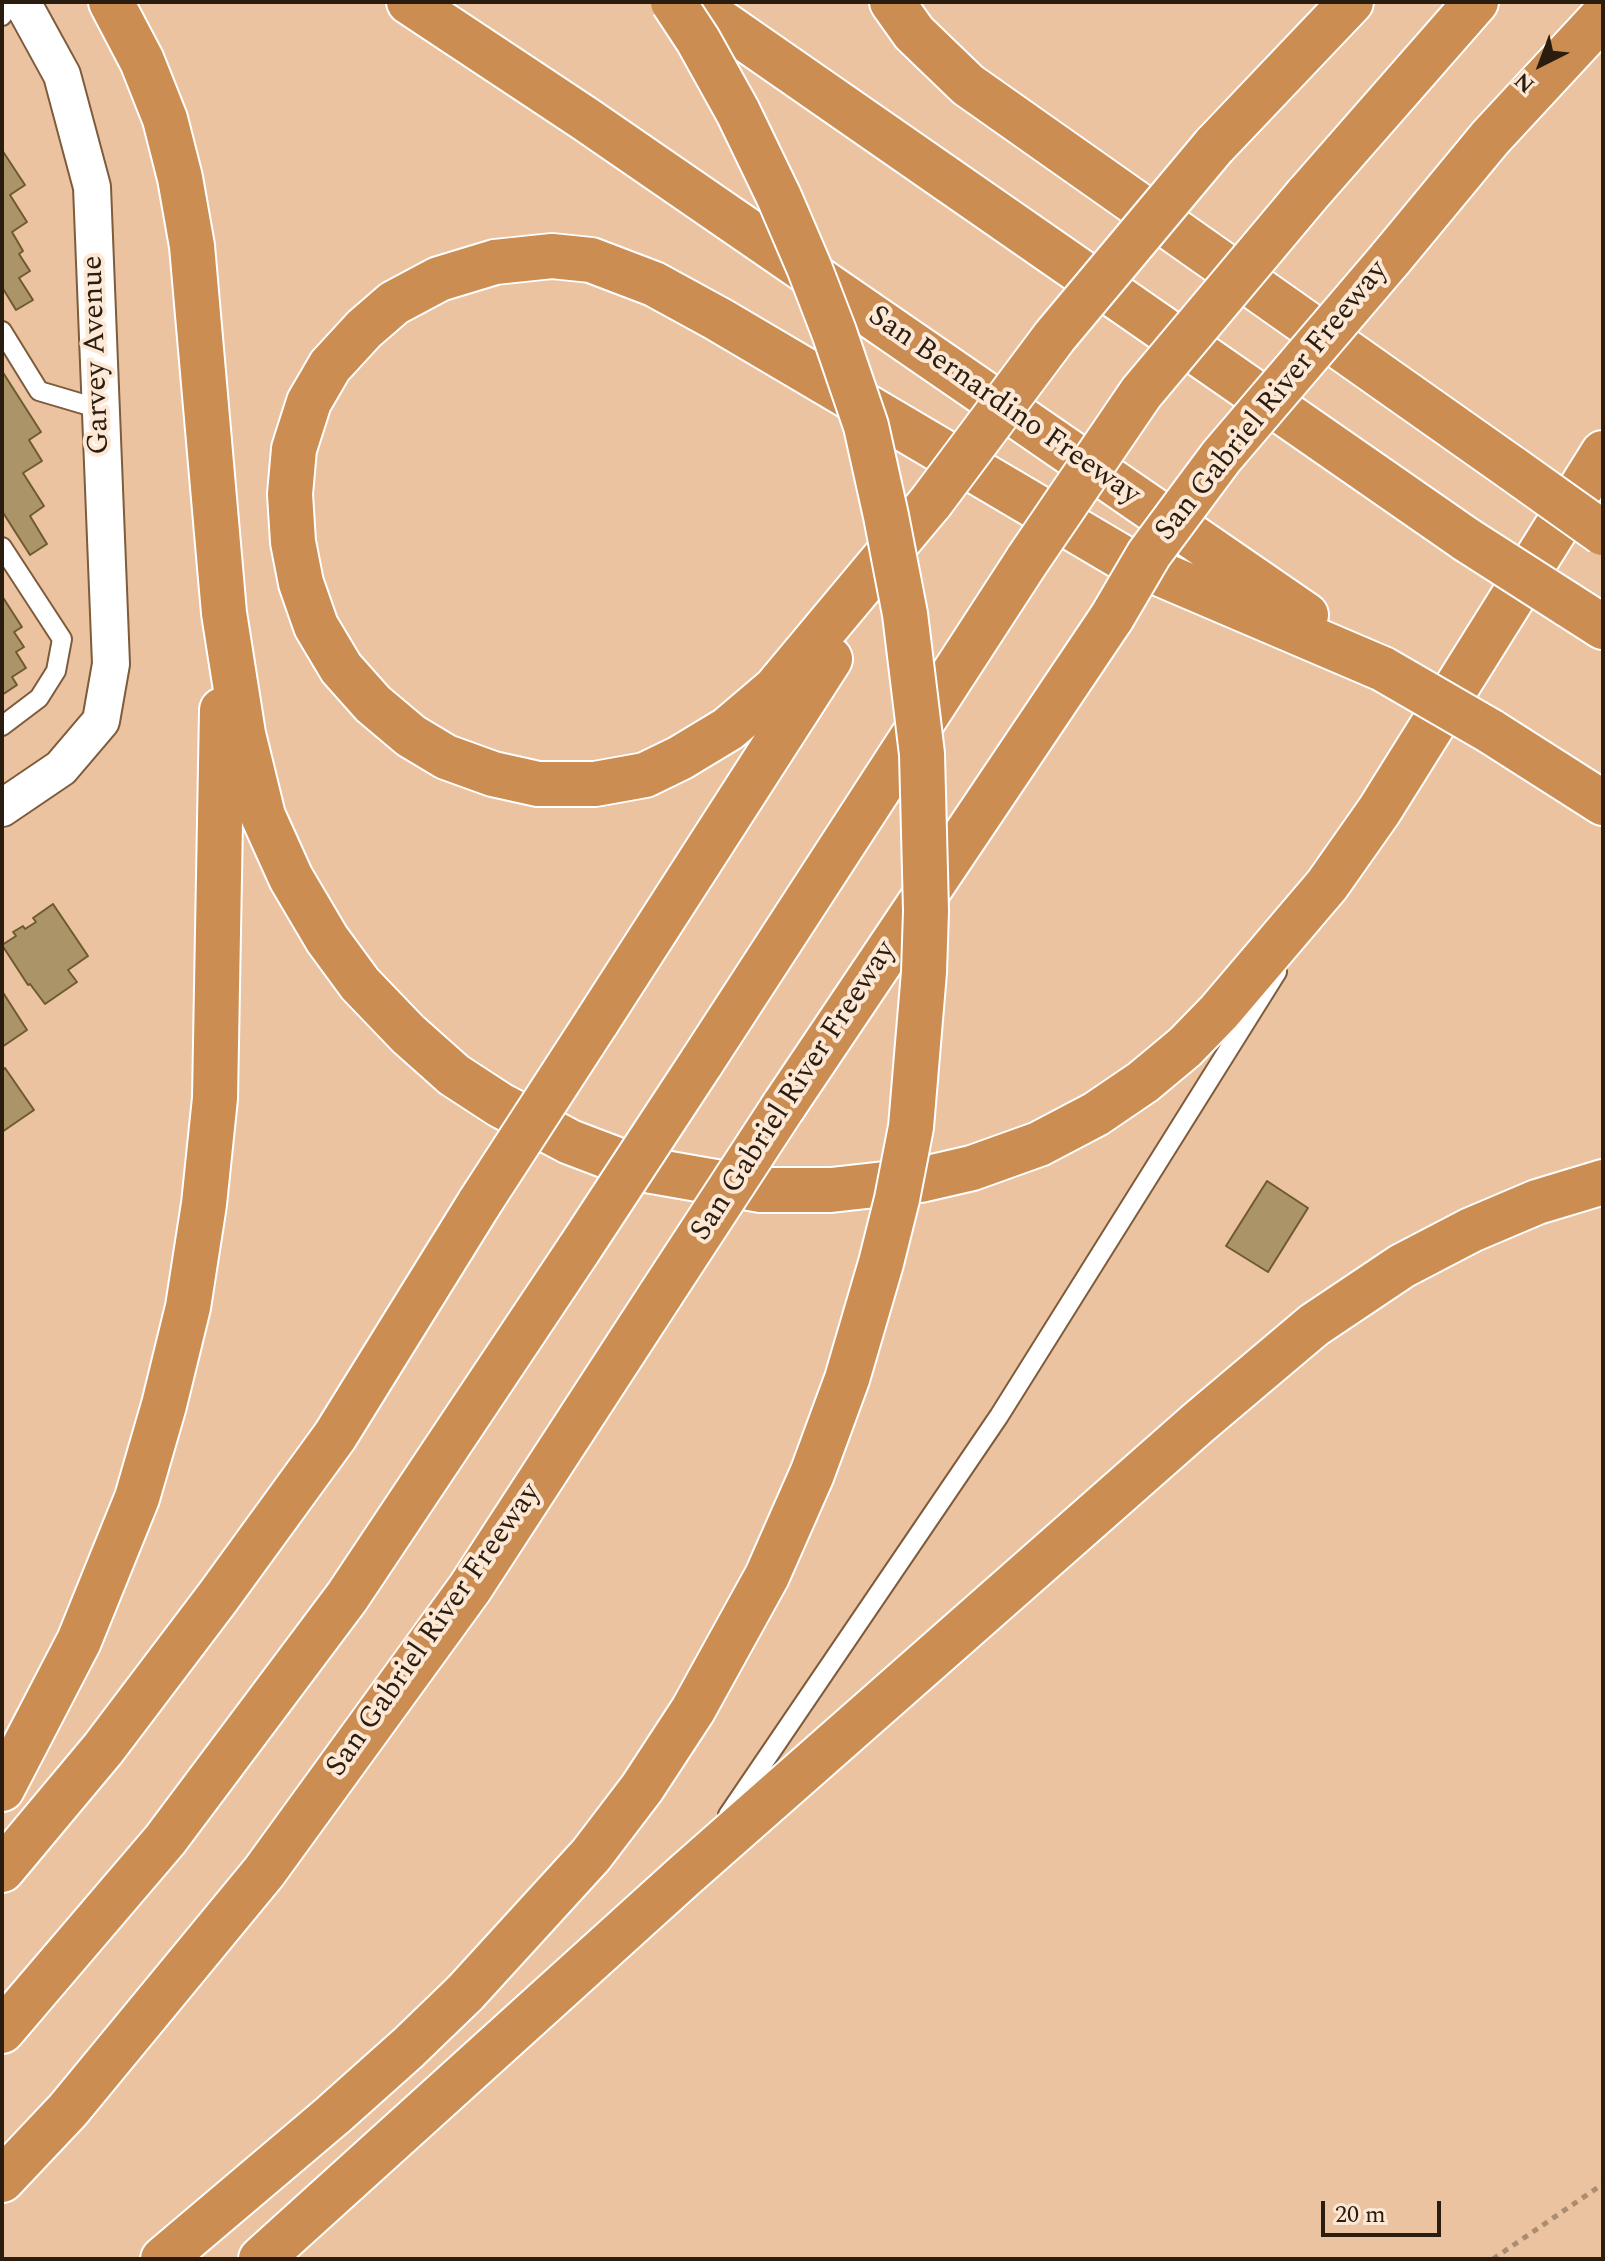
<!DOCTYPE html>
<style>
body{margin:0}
#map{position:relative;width:1605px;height:2261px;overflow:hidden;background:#ebc3a0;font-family:Spectral,serif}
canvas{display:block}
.frame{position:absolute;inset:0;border:4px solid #2a1c0e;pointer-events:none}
.north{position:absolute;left:1501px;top:24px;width:80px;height:80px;-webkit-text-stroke:6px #fde8d6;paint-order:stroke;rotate:222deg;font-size:22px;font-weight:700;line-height:32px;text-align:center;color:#2a1c0e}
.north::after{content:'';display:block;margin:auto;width:28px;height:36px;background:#2a1c0e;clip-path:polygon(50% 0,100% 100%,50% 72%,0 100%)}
.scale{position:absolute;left:1321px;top:2201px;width:120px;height:36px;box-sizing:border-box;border:4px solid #2a1c0e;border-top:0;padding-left:10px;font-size:24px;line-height:28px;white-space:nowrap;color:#2a1c0e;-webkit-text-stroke:6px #fde8d6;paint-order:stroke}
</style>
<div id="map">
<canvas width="1605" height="2261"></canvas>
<div class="frame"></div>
<div class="north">N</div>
<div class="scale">20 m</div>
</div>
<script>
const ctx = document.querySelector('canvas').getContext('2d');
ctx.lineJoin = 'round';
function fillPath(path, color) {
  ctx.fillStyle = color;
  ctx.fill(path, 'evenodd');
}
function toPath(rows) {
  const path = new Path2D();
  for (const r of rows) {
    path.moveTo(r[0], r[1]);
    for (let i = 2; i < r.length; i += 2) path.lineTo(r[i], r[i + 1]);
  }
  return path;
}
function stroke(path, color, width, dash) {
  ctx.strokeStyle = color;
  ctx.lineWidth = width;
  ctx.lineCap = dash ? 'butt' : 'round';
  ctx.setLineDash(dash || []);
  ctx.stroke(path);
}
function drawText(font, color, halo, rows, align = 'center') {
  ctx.font = font + ' Spectral,serif';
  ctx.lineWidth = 8;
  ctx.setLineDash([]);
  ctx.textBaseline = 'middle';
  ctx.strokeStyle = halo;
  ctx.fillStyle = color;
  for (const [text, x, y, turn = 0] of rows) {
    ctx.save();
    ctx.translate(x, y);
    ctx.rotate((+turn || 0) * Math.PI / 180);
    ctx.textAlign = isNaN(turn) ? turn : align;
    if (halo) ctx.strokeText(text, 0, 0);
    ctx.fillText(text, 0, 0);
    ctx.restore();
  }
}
const building = toPath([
 [2,150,25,185,10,195,27,222,12,232,23,251,19,254,30,271,19,278,33,300,16,310,2,287,2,150],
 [2,371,41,432,29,440,42,461,23,473,44,506,30,516,47,544,30,555,2,511,2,371],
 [2,596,22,627,14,632,24,647,16,652,26,668,12,677,17,685,2,695,2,596],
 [53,904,88,956,68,970,77,982,45,1004,30,984,28,985,2,945,16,936,13,932,23,926,25,929,36,922,33,918,53,904],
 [2,991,27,1030,2,1047,2,991],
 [5,1068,34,1110,2,1132,2,1071,5,1068],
 [1267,1181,1308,1208,1268,1272,1226,1246,1267,1181]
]);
const path = toPath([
 [1493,2259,1603,2184]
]);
const service = toPath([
 [2,16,12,2],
 [2,331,39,391,100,409],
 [2,547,62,639,56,671,39,698,2,726],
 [728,1815,999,1416,1277,972]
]);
const minor = toPath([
 [2,808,61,768,101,721,111,664,92,187,62,75,22,2]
]);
const motorway = toPath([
 [111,2,142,61,165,119,180,178,192,246,224,613,243,734,263,816,291,878,327,939,360,984,408,1034,454,1075,500,1105,570,1142,641,1169,761,1190,831,1190,920,1180,972,1168,1039,1144,1096,1114,1143,1082,1185,1047,1219,1012,1327,885,1379,811,1603,453],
 [409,2,584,118,1306,615],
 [692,2,1467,540],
 [892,2,914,33,968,85,1513,469],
 [1214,146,1351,2],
 [1307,195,1476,2],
 [1390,259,1490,138,1603,16],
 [931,502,775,689,728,729,680,758,645,775,595,784,538,784,493,774,446,757,411,736,373,704,341,668,316,626,301,583,293,542,290,494,294,449,309,402,330,366,364,329,394,303,439,279,495,262,552,256,591,260,654,284,718,319,1123,558,1383,669],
 [1567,604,1603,627],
 [1490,731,1603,803],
 [596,1023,830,659],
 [701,1063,1028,559],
 [783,1107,1112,617],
 [2,1789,79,1641,137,1498,164,1405,188,1307,204,1204,215,1098,222,710],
 [2,1870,103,1749,218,1597,335,1436,480,1202],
 [2,2031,165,1840,347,1597,579,1249],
 [2,2180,68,2110,264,1872,470,1588,661,1294],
 [163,2259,333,2115,408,2048,465,1993],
 [261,2259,684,1876,1198,1423,1314,1325,1402,1266,1471,1230,1537,1202,1603,1182]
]);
const motorwayBridge = toPath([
 [1513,469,1603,533],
 [931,502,1055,336,1214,146],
 [1467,540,1567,604],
 [1028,559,1141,393,1307,195],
 [1112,617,1149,554,1221,457,1390,259],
 [1383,669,1490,731],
 [480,1202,596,1023],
 [579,1249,701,1063],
 [661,1294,783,1107],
 [465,1993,591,1855,642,1788,693,1710,767,1576,812,1474,847,1379,881,1263,897,1199,911,1127,924,972,926,911,922,754,905,614,886,516,866,426,834,332,809,267,779,197,738,112,698,40,673,2]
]);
const streetNames = [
 ["Garvey Avenue",98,355,-92],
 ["San Gabriel River Freeway",1273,402,-51],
 ["San Bernardino Freeway",1003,407,35],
 ["San Gabriel River Freeway",795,1092,-57],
 ["San Gabriel River Freeway",435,1631,-55]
];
fillPath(building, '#ab9468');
stroke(building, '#6f5a30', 2);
stroke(service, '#7d5b3b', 22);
stroke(minor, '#7d5b3b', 40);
stroke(motorway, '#fff', 48);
stroke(path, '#ab8c70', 5, [6, 6]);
stroke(service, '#fff', 18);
stroke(minor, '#fff', 36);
stroke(motorway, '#cb8d51', 44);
stroke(motorwayBridge, '#fff', 48, []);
stroke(motorwayBridge, '#cb8d51', 44);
drawText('30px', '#2a1c0e', '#fde8d6', streetNames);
</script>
